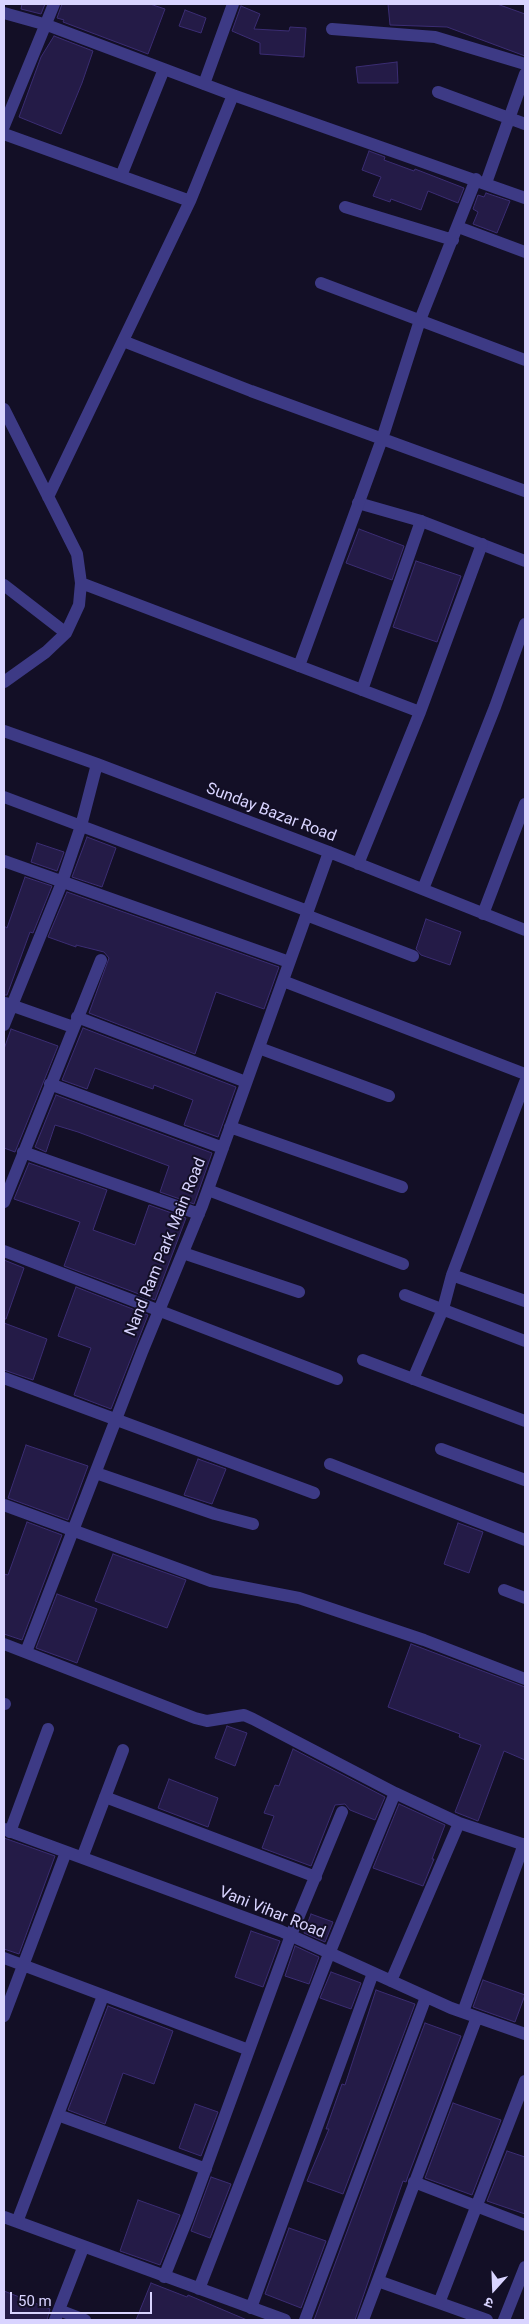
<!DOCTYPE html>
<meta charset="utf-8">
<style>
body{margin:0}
#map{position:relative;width:529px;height:2324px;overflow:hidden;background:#130f26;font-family:Roboto,"Noto Sans Devanagari",sans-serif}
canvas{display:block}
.frame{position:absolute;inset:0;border:5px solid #d9d4ff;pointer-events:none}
.north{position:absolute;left:469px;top:2264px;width:50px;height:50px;-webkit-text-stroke:4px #130f26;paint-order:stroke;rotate:200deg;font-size:14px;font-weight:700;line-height:20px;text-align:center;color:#d9d4ff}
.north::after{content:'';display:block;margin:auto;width:18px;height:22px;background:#d9d4ff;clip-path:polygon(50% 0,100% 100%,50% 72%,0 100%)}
.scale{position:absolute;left:10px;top:2292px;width:142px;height:22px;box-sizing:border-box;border:2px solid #d9d4ff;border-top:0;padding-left:6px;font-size:15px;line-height:18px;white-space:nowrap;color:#d9d4ff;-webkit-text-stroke:4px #130f26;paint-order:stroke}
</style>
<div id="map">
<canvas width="529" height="2324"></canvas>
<div class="frame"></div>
<div class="north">उ</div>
<div class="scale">50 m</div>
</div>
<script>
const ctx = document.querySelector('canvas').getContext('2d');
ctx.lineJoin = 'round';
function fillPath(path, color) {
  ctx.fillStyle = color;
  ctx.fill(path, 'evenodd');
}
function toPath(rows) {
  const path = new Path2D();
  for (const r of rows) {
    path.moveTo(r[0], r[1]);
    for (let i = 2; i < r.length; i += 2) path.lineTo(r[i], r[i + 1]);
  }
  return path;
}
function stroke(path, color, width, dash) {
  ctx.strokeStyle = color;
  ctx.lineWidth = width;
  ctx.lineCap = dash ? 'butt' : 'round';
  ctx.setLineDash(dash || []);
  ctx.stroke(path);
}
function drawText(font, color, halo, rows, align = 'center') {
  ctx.font = font + ' Roboto,sans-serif';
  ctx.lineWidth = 4;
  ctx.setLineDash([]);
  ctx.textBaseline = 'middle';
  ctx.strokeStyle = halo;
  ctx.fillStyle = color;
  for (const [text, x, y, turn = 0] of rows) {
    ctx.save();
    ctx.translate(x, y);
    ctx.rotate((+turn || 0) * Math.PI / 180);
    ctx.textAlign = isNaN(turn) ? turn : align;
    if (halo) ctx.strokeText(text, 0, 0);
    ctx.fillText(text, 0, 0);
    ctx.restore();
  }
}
const building = toPath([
 [22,4,45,4,41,14,21,9,22,4],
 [62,4,150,4,165,9,148,54,63,22,64,20,57,18,62,4],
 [388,4,497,4,525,14,525,56,447,27,390,25,388,4],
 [241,6,260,14,254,29,289,31,290,27,306,28,304,57,260,54,260,43,232,31,241,6],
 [185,10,206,18,201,33,179,26,185,10],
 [54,36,93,51,82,83,61,134,19,117,41,57,54,36],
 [397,62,398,83,358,83,356,67,397,62],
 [369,151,385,157,384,160,414,171,415,169,464,188,458,203,428,191,421,210,391,199,390,202,373,196,381,177,362,170,369,151],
 [486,193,510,201,497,233,473,224,478,212,473,209,478,195,484,197,486,193],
 [359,529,404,546,392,580,346,563,359,529],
 [416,561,461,576,437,642,393,627,416,561],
 [87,837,116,848,102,887,72,877,87,837],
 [37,843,64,852,57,871,31,862,37,843],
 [25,877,52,886,33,933,30,932,7,995,4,995,4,926,7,928,25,877],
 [67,892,279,967,264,1009,216,992,195,1054,89,1013,109,958,104,952,76,945,76,947,48,937,67,892],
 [426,919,461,932,450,965,421,955,416,949,426,919],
 [83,1028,236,1087,218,1137,184,1125,193,1100,154,1085,153,1089,95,1068,87,1089,62,1080,83,1028],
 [11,1029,58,1046,15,1152,4,1148,4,1049,11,1029],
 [56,1095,212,1153,194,1204,160,1192,169,1166,78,1132,55,1125,46,1152,35,1147,56,1095],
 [29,1163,107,1190,93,1230,135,1245,149,1205,186,1218,155,1300,64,1266,80,1222,14,1199,29,1163],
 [4,1260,24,1268,6,1319,4,1319,4,1260],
 [76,1287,148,1315,111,1409,74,1395,91,1348,58,1336,76,1287],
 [4,1323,47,1339,33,1380,4,1370,4,1323],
 [26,1445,88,1466,68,1520,8,1498,26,1445],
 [198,1459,226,1469,212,1504,184,1495,198,1459],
 [27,1522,62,1535,22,1640,4,1634,4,1574,8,1575,27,1522],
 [458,1523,483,1532,469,1573,444,1564,458,1523],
 [113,1554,186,1580,167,1628,95,1601,113,1554],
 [57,1594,97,1609,77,1663,36,1648,57,1594],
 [411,1644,525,1687,525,1760,504,1751,478,1821,455,1812,481,1745,459,1737,460,1734,388,1707,411,1644],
 [227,1726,247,1733,235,1766,215,1758,227,1726],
 [293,1749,385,1797,375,1820,350,1810,345,1804,335,1805,311,1866,262,1848,274,1816,264,1813,275,1785,279,1786,293,1749],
 [169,1779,218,1798,208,1827,158,1808,169,1779],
 [399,1804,445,1825,432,1859,434,1859,423,1886,373,1868,399,1804],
 [4,1838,55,1856,19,1954,4,1949,4,1838],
 [311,1914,333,1922,325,1942,304,1933,311,1914],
 [251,1931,280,1941,263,1987,235,1977,251,1931],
 [295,1946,319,1957,309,1984,285,1976,295,1946],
 [331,1972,361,1983,351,2009,320,1998,331,1972],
 [483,1980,525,1995,515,2022,473,2007,483,1980],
 [376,1990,415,2004,343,2194,307,2181,329,2129,326,2129,342,2084,345,2085,376,1990],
 [108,2006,173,2031,154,2084,123,2073,105,2124,68,2110,108,2006],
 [425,2023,461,2036,408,2176,406,2182,403,2181,355,2320,314,2320,425,2023],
 [453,2103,501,2120,472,2195,425,2178,453,2103],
 [195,2104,218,2112,201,2156,179,2148,195,2104],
 [507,2151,525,2157,525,2214,487,2201,507,2151],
 [211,2177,231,2184,210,2238,191,2231,211,2177],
 [138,2200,180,2215,160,2265,120,2251,138,2200],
 [289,2228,326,2241,301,2308,265,2294,289,2228],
 [151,2283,187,2297,188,2295,247,2320,136,2320,151,2283],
 [4,2291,50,2309,47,2320,4,2320,4,2291]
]);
const pedestrian = toPath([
 [358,503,421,521,525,561]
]);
const minor = toPath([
 [4,13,47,25,233,95,525,198],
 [332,29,435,37,525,64],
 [204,84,233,4],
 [438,92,525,124],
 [4,126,54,4],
 [4,134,190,201,233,95],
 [121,176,164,69],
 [486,183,525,74],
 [345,207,453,240],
 [458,227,525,252],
 [321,283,525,360],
 [123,341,251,391,525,491],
 [4,409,77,554,81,583,79,605,66,633,46,652,4,682],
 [48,497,190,201],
 [81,583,420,712],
 [4,585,66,633],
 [299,666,382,439,420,320,476,179],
 [362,690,421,521],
 [4,731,97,764,329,852,525,930],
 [4,797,308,911],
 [4,861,289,962],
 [358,864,420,712,482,544],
 [423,889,495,707,525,624],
 [483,914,525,804],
 [306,915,413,956],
 [283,981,525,1074],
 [5,1003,73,1027],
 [77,1017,246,1082],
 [4,1025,61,885,81,826,97,764],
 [259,1048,389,1096],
 [50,1084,223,1148],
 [230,1127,402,1187],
 [23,1152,199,1214],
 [208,1190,403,1264],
 [4,1202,101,960],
 [4,1251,337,1379],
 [183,1253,299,1292],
 [452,1275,525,1301],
 [405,1295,525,1341],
 [363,1360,525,1421],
 [4,1378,314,1493],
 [413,1379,443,1309,452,1275,525,1082],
 [441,1449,525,1480],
 [330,1464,525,1540],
 [96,1473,215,1514,253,1524],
 [4,1505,211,1581,299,1598,424,1640,525,1679],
 [504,1590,525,1598],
 [4,1644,195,1718,207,1721,244,1715,253,1719,395,1793,459,1823,525,1845],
 [26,1652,142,1352,202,1206,329,852],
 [4,1704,5,1704],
 [105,1797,316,1877],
 [4,1829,281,1931,451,2008,525,2034],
 [10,1832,48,1729],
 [82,1858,123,1750],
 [4,1958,249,2050],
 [391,1981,459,1823],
 [463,2012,524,1844],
 [4,2016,66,1852],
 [58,2115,206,2169],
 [414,2182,525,2225],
 [4,2217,285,2320],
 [17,2222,103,1996],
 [164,2277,188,2217,291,1935,342,1812],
 [378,2281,487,2320],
 [199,2289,329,1954,395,1793],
 [439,2303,525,2081],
 [251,2308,373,1973],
 [59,2310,85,2320],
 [55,2320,83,2248],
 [305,2320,426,1997],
 [363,2320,477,2017],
 [504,2320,525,2267]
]);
const streetNames = [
 ["Sunday Bazar Road",271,813,21],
 ["Nand Ram Park Main Road",166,1247,-68],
 ["Vani Vihar Road",272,1913,22]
];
fillPath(building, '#241b47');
stroke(building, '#3b2d73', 1);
stroke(pedestrian, '#3d3a85', 12);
stroke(minor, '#3d3a85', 12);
drawText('16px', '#d9d4ff', '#130f26', streetNames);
</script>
